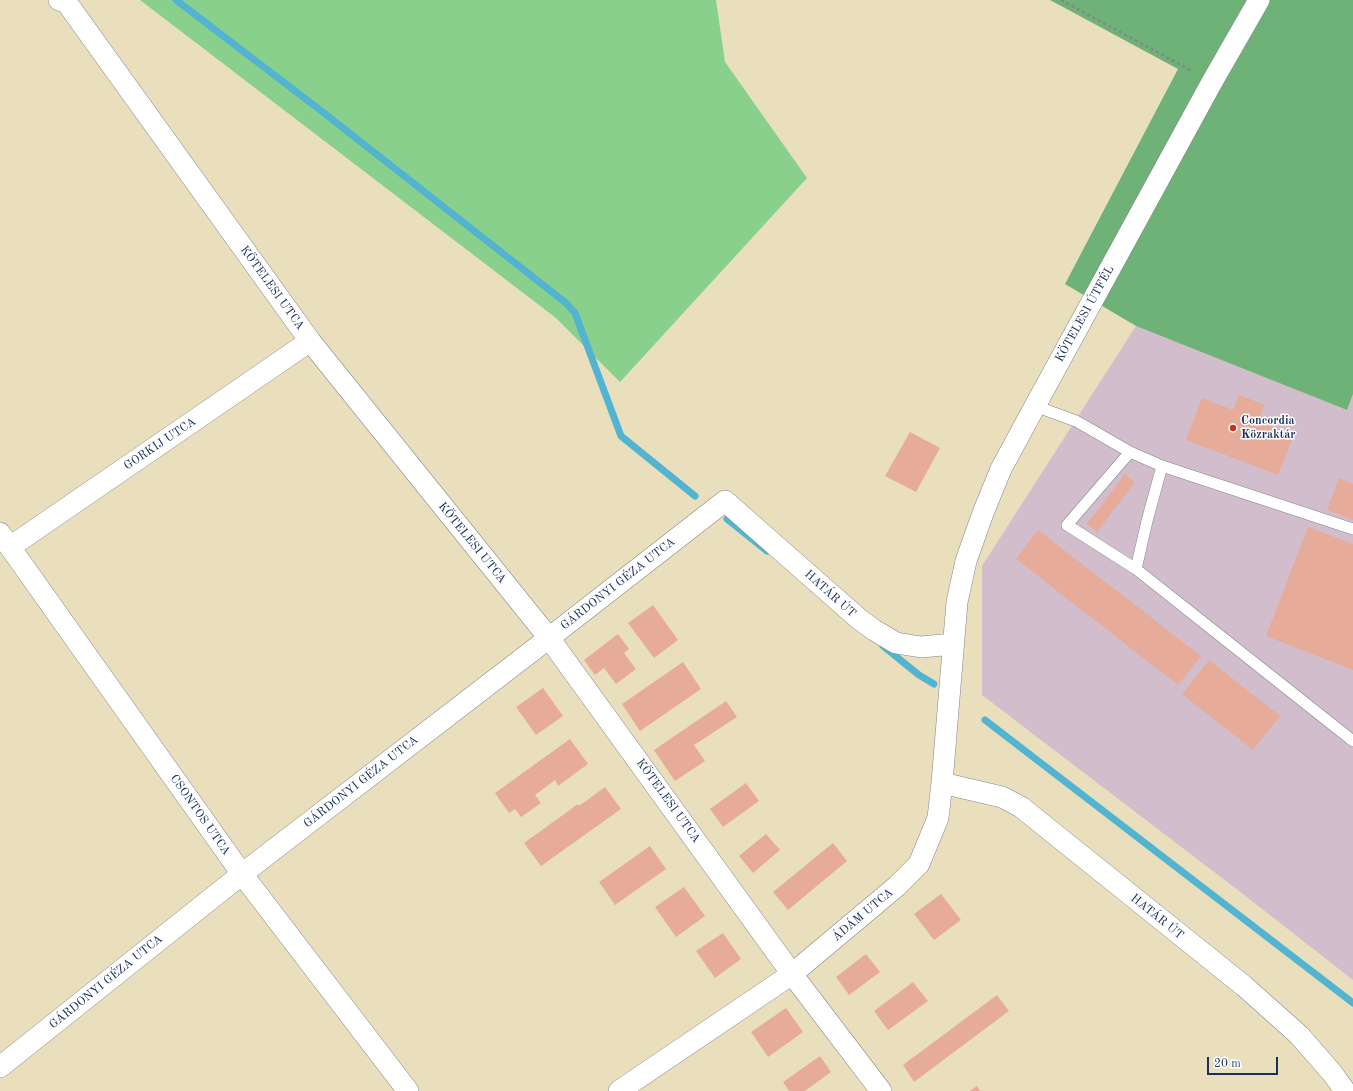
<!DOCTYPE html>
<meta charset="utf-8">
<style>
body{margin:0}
#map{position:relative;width:1353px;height:1091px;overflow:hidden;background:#e9dfbc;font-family:"Old Standard TT",serif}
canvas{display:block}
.scale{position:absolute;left:1207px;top:1057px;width:71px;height:18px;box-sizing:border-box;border:2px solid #1b2f5e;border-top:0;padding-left:5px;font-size:12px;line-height:14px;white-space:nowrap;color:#1b2f5e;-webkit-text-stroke:3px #fff;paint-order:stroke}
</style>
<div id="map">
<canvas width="1353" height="1091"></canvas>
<div class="scale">20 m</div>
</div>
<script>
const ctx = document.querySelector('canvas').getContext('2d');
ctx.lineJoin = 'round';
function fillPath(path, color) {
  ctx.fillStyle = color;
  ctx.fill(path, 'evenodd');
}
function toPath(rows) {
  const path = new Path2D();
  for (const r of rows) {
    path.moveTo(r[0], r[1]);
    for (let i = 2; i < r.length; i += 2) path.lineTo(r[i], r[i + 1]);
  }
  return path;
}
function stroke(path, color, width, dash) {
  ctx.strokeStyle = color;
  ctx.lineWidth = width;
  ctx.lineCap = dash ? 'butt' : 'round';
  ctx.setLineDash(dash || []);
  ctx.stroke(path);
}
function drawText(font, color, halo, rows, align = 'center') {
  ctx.font = font + ' "Old Standard TT",serif';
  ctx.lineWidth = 3;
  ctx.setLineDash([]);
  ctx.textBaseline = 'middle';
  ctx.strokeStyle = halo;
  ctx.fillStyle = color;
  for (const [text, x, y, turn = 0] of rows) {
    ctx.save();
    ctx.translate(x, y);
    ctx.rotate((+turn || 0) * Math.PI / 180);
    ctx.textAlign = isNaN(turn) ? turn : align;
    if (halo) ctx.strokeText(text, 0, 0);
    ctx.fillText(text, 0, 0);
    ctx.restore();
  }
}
const industrial = toPath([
 [1136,326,1347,410,1353,394,1353,980,1243,894,982,695,982,566]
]);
const green = toPath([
 [140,0,716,0,725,62,807,178,620,382,556,318]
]);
const forest = toPath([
 [1050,0,1353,0,1353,394,1347,410,1136,326,1065,284,1178,69]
]);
const stream = toPath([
 [176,0,324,113,566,303,575,313,621,436,695,496],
 [727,519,767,551],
 [883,646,919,675,934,684],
 [985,720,1353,1003]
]);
const building = toPath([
 [1239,395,1265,405,1258,421,1294,435,1278,475,1186,440,1202,398,1233,410],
 [910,432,940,448,916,492,885,476],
 [1125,474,1135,482,1097,532,1087,524],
 [1339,478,1353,484,1353,520,1327,510],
 [1308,527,1353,544,1353,670,1266,636],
 [1038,530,1201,656,1178,685,1016,559],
 [653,605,678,640,654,658,628,623],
 [618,634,629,649,624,653,636,669,616,684,604,668,595,675,584,660],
 [1209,660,1280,716,1253,750,1182,694],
 [683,662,701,689,640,731,622,704],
 [543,688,563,716,536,735,516,707],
 [726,701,737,717,694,745,705,761,675,781,654,750],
 [570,739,588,764,558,786,555,780,535,795,541,803,521,817,515,809,509,813,495,793],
 [746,783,759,801,723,827,710,809],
 [605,787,621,809,541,866,524,843,578,804,579,806],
 [766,834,780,850,753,873,739,856],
 [833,843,847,861,788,910,773,892],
 [650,846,666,869,615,905,599,882],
 [684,887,705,916,676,937,655,907],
 [941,894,961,920,934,940,914,914],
 [723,933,741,959,715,978,696,951],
 [866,954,880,972,849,995,836,977],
 [913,982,928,1001,888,1030,874,1011],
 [997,995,1009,1011,914,1082,903,1065],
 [786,1008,803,1032,768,1057,751,1032],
 [820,1056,831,1072,805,1091,789,1091,783,1082],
 [977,1086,980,1091,970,1091]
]);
const path = toPath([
 [1061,0,1192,71]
]);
const lane = toPath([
 [1035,406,1076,421,1130,452,1162,466,1353,529],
 [1130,452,1067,525,1136,569,1353,741],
 [1136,569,1147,521,1162,466]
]);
const street = toPath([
 [59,0,67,3,310,341,549,638,792,974,881,1091],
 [0,533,242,874,408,1091],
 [10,547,310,341],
 [942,783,1002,797,1021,807,1244,986,1299,1035,1333,1074,1345,1091],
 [0,1067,242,874,549,638,725,501,859,619,874,630,896,643,921,647,953,644],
 [619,1091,792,974,897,886,919,864,938,818,942,783,957,602,966,561,983,513,1001,469,1035,406,1212,82,1259,0]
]);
const markers = [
 [1233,428,4,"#c8321e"]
];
const streetNames = [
 ["KÖTELESI UTCA",272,288,54],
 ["KÖTELESI ÚTFÉL",1085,314,-61],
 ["GORKIJ UTCA",160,444,-34],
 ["KÖTELESI UTCA",472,543,51],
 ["GÁRDONYI GÉZA UTCA",618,584,-38],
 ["HATÁR ÚT",830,594,42],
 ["GÁRDONYI GÉZA UTCA",361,782,-38],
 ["KÖTELESI UTCA",668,801,54],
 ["CSONTOS UTCA",200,815,55],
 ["ÁDÁM UTCA",863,915,-40],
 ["HATÁR ÚT",1157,917,39],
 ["GÁRDONYI GÉZA UTCA",106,982,-39]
];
const poiNames = [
 ["Concordia",1241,421],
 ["Közraktár",1241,435]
];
fillPath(industrial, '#d1bdcb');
fillPath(green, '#88d08c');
fillPath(forest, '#6eb278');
stroke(stream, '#52b4d1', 7);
fillPath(building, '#e6ac99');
stroke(lane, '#82878d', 12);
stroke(street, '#82878d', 22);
stroke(path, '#82878d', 2.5, [3, 3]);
stroke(lane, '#fff', 11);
stroke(street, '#fff', 21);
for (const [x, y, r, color] of markers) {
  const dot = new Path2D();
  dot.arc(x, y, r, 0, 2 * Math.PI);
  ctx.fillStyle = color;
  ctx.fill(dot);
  stroke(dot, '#fff', 1.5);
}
drawText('12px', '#1b2f5e', '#fff', streetNames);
drawText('bold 12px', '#1b2f5e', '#fff', poiNames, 'left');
</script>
